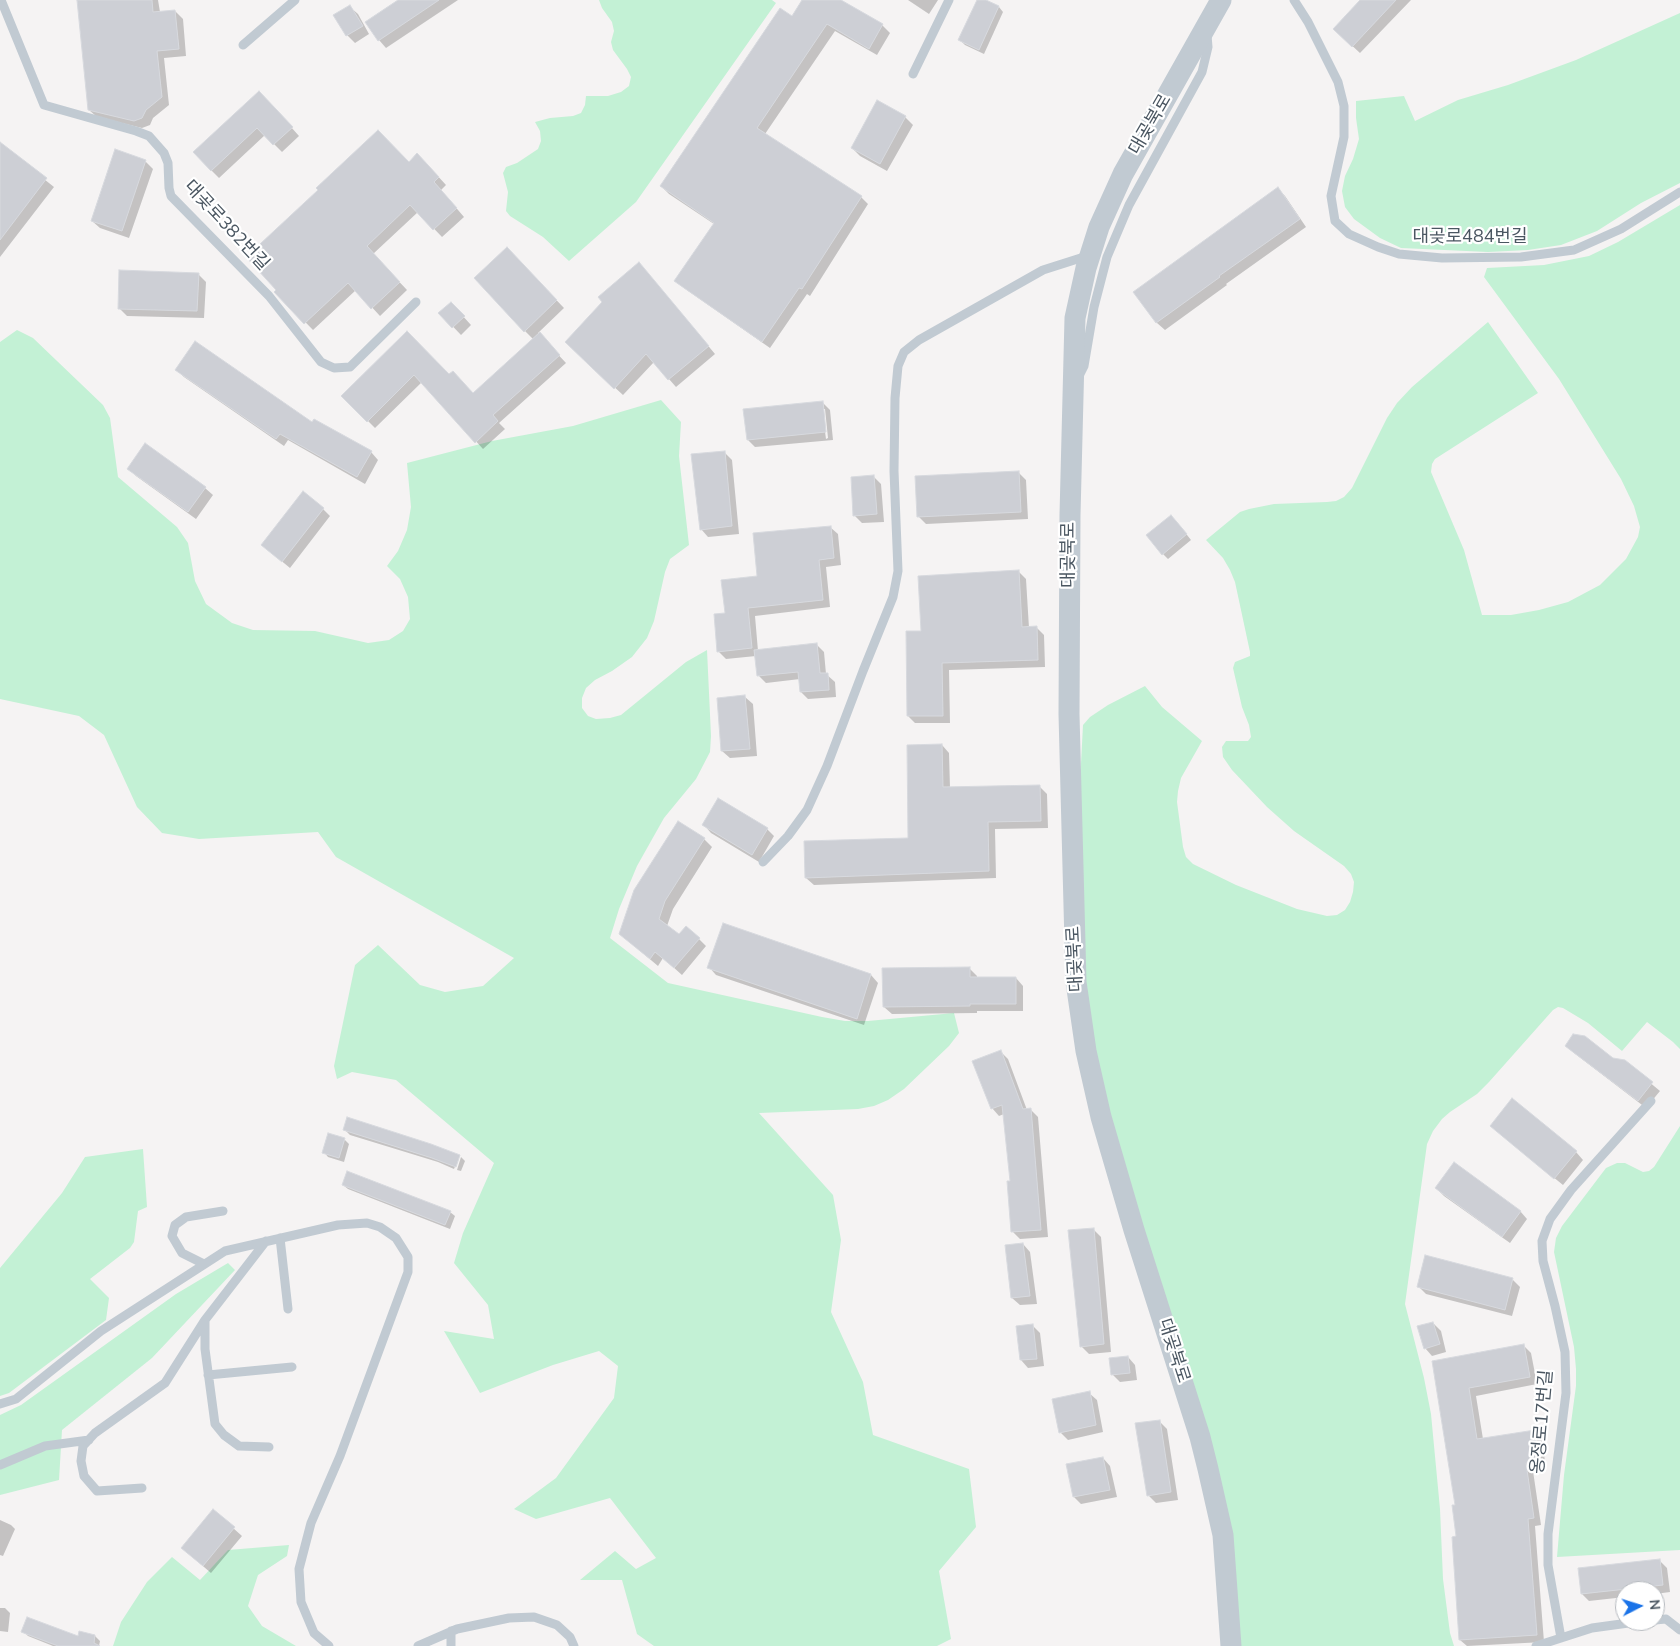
<!DOCTYPE html>
<meta charset="utf-8">
<style>
body{margin:0}
#map{position:relative;width:1680px;height:1646px;overflow:hidden;background:#f5f3f3;font-family:"Nunito Sans",sans-serif}
canvas{display:block}
.north{position:absolute;left:1615px;top:1581px;width:50px;height:50px;box-sizing:border-box;background:#fff;border:1px solid #b7bbc0;border-radius:50%;rotate:85deg;font-size:14px;font-weight:700;line-height:20px;text-align:center;color:#4a5661}
.north::after{content:'';display:block;margin:auto;width:18px;height:22px;background:#1a73e8;clip-path:polygon(50% 0,100% 100%,50% 72%,0 100%)}
</style>
<div id="map">
<canvas width="1680" height="1646"></canvas>
<div class="north">N</div>
</div>
<script>
const ctx = document.querySelector('canvas').getContext('2d');
ctx.lineJoin = 'round';
function fillPath(path, color) {
  ctx.fillStyle = color;
  ctx.fill(path, 'evenodd');
}
function toPath(rows) {
  const path = new Path2D();
  for (const r of rows) {
    path.moveTo(r[0], r[1]);
    for (let i = 2; i < r.length; i += 2) path.lineTo(r[i], r[i + 1]);
  }
  return path;
}
function stroke(path, color, width, dash) {
  ctx.strokeStyle = color;
  ctx.lineWidth = width;
  ctx.lineCap = dash ? 'butt' : 'round';
  ctx.setLineDash(dash || []);
  ctx.stroke(path);
}
function drawText(font, color, halo, rows, align = 'center') {
  ctx.font = font + ' "Nunito Sans","Noto Sans KR",sans-serif';
  ctx.lineWidth = 4.5;
  ctx.setLineDash([]);
  ctx.textBaseline = 'middle';
  ctx.strokeStyle = halo;
  ctx.fillStyle = color;
  for (const [text, x, y, turn = 0] of rows) {
    ctx.save();
    ctx.translate(x, y);
    ctx.rotate((+turn || 0) * Math.PI / 180);
    ctx.textAlign = isNaN(turn) ? turn : align;
    if (halo) ctx.strokeText(text, 0, 0);
    ctx.fillText(text, 0, 0);
    ctx.restore();
  }
}
const green = toPath([
 [599,0,772,0,776,3,636,202,569,261,543,237,510,216,506,211,508,192,503,173,506,167,517,163,538,149,541,141,540,131,535,122,550,118,573,116,581,113,585,105,586,96,608,96,621,92,629,86,631,77,627,69,613,50,611,42,614,31,612,22,602,8],
 [1680,13,1680,183,1641,203,1597,231,1561,245,1528,250,1488,252,1401,248,1380,238,1354,219,1345,207,1342,191,1345,176,1353,159,1359,139,1356,118,1356,101,1404,96,1415,121,1458,100,1508,85,1576,60],
 [1680,205,1680,1049,1673,1042,1647,1022,1622,1051,1588,1023,1563,1008,1558,1007,1553,1010,1489,1082,1477,1094,1450,1112,1442,1119,1433,1131,1427,1144,1405,1304,1424,1378,1431,1414,1440,1509,1443,1579,1450,1633,1454,1646,1240,1646,1224,1516,1082,1023,1078,821,1083,725,1090,717,1108,705,1145,686,1162,707,1202,741,1181,778,1178,791,1177,802,1183,847,1186,857,1193,864,1236,885,1297,909,1327,916,1337,915,1345,910,1350,902,1353,892,1354,882,1351,874,1344,866,1294,831,1267,807,1232,770,1223,757,1222,747,1226,741,1248,741,1251,737,1249,725,1242,707,1233,668,1235,662,1250,656,1250,652,1235,582,1230,570,1223,558,1206,540,1240,512,1249,509,1274,504,1327,502,1336,501,1344,497,1352,488,1387,418,1397,403,1412,387,1488,322,1538,393,1435,459,1432,464,1431,472,1464,550,1482,615,1511,615,1539,610,1568,602,1600,585,1626,559,1638,537,1640,527,1634,506,1621,479,1559,379,1484,277,1487,268,1544,265,1589,256,1618,242],
 [17,330,33,338,103,405,110,418,118,477,177,527,188,543,195,581,206,604,232,623,253,630,315,631,368,643,389,640,403,631,410,619,408,597,400,579,387,566,398,551,407,530,411,507,407,463,492,441,573,426,661,400,681,422,679,456,689,545,670,559,665,572,654,621,647,638,632,657,612,671,595,680,586,688,582,698,582,708,588,716,596,719,610,718,621,715,686,662,707,650,711,736,710,752,696,779,664,818,637,866,619,909,610,938,668,983,822,1017,845,1021,868,1021,954,1013,959,1033,949,1046,904,1089,888,1100,874,1106,858,1109,759,1113,833,1195,841,1240,831,1312,863,1382,873,1435,969,1469,976,1527,939,1571,951,1639,937,1646,654,1646,637,1634,622,1580,580,1580,615,1551,636,1569,656,1558,610,1498,536,1519,514,1509,556,1478,614,1398,618,1366,599,1351,553,1365,480,1393,444,1331,494,1339,488,1305,454,1263,463,1233,494,1163,396,1080,352,1072,337,1079,334,1066,355,965,378,945,420,985,445,992,483,986,514,958,336,857,318,832,199,839,162,833,137,807,104,735,79,716,0,699,0,342],
 [1680,1126,1680,1550,1557,1557,1564,1475,1576,1386,1576,1369,1574,1347,1554,1252,1556,1238,1562,1226,1606,1168,1617,1163,1625,1163,1643,1172,1649,1171,1654,1167],
 [143,1149,147,1207,138,1211,134,1242,130,1248,90,1279,109,1298,106,1320,9,1393,0,1396,0,1268,62,1193,85,1157],
 [228,1263,235,1270,152,1358,62,1430,59,1480,0,1495,0,1415,21,1405,176,1294],
 [289,1545,287,1556,258,1575,248,1606,262,1626,296,1646,113,1646,121,1622,147,1582,172,1557,200,1580,228,1550]
]);
const shadow = toPath([
 [78,0,158,0,160,12,175,11,183,19,186,56,164,58,169,105,153,118,150,125,142,128,97,117,89,110],
 [400,0,458,0,386,48,379,40],
 [803,0,839,0,882,25,890,33,877,55,835,31,765,134,861,197,868,204,810,296,807,294,770,348,684,288,676,281,714,224,669,194,661,186,793,18],
 [908,0,938,0,929,14],
 [978,0,983,0,999,7,1003,12,984,54,965,45,960,40],
 [1361,0,1411,0,1360,53,1334,29],
 [350,7,358,14,369,34,355,43,347,35,335,16],
 [267,100,299,136,282,152,265,135,219,178,211,170],
 [905,117,913,125,887,171,860,156,852,148],
 [0,144,54,187,0,257],
 [145,161,153,169,129,238,100,228,92,221],
 [425,162,446,185,441,190,464,217,442,237,418,212,373,254,407,290,380,316,356,290,313,330,276,292,409,163],
 [1278,189,1285,196,1306,227,1226,284,1227,285,1165,330,1157,323,1135,292],
 [514,256,564,308,538,333,566,363,499,423,505,429,483,449,422,382,375,428,343,396,407,333,449,376,473,394,534,340,525,331],
 [646,271,715,354,676,387,654,362,623,395,574,350],
 [198,274,206,282,204,318,127,316,119,308],
 [451,303,471,325,461,335,440,313],
 [177,370,313,424,371,452,378,460,365,484,288,440,284,446,184,377],
 [822,402,830,410,833,440,755,447,748,440],
 [822,409,825,409,828,438,826,439],
 [724,452,732,460,739,534,708,537,701,529],
 [129,468,205,488,213,495,196,519,136,476],
 [1019,473,1026,480,1028,519,926,524,918,516],
 [874,477,881,484,884,522,862,523,855,516],
 [323,509,330,516,290,568,262,545],
 [1176,521,1191,540,1168,559,1163,554],
 [830,527,838,534,841,565,826,567,830,607,755,616,758,651,816,644,824,652,826,674,835,682,836,697,808,699,801,692,800,679,766,683,759,676,756,656,726,659,718,651,726,614,758,577],
 [1018,571,1026,579,1029,628,1036,627,1044,635,1045,667,949,670,950,723,915,723,908,716,922,632],
 [745,697,753,704,757,756,730,758,722,751],
 [942,745,949,753,950,788,1039,786,1047,794,1048,828,995,829,996,878,814,885,806,878,909,839],
 [678,822,704,839,712,847,673,909,667,926,679,935,699,939,706,946,682,975,663,958,658,966,620,934],
 [704,825,767,829,774,836,759,862,711,833],
 [709,967,871,975,878,983,864,1025,716,975],
 [969,968,977,976,977,978,1016,978,1023,986,1023,1011,977,1011,977,1013,892,1014,884,1007],
 [1566,1046,1624,1061,1660,1091,1646,1108,1574,1053],
 [1001,1052,1008,1059,1027,1110,1030,1109,1038,1117,1048,1237,1020,1239,1013,1232,1011,1182,1004,1114,999,1116,992,1108],
 [345,1130,431,1145,460,1157,459,1157,454,1169,438,1162,350,1135],
 [1499,1133,1576,1152,1583,1160,1563,1185],
 [344,1139,349,1144,344,1162,328,1157,324,1152],
 [461,1157,465,1161,461,1171,457,1170],
 [343,1185,450,1212,455,1216,450,1229,348,1189],
 [1436,1188,1520,1211,1527,1219,1510,1243,1444,1196],
 [1093,1229,1101,1237,1111,1352,1089,1354,1081,1346],
 [1023,1244,1030,1252,1037,1304,1020,1305,1012,1298],
 [1512,1279,1520,1287,1512,1316,1426,1294,1418,1286],
 [1433,1323,1441,1331,1446,1352,1432,1356,1425,1348],
 [1032,1325,1040,1333,1044,1366,1028,1368,1021,1360],
 [1523,1345,1531,1353,1537,1384,1476,1396,1483,1439,1534,1431,1542,1439,1546,1469,1533,1471,1541,1525,1535,1526,1544,1642,1467,1646,1460,1640,1456,1506,1433,1362],
 [1128,1357,1135,1365,1137,1380,1120,1382,1112,1374],
 [1089,1393,1097,1400,1103,1432,1068,1440,1060,1432],
 [1159,1421,1167,1429,1178,1500,1156,1503,1148,1495],
 [1103,1458,1110,1466,1117,1497,1081,1504,1074,1497],
 [214,1511,242,1536,211,1573,190,1555],
 [0,1520,11,1525,15,1529,3,1556,0,1555],
 [1660,1561,1667,1568,1670,1592,1655,1594,1655,1591,1625,1591,1625,1597,1589,1601,1582,1594],
 [0,1608,5,1608,10,1613,8,1632,0,1631],
 [23,1631,79,1638,95,1636,100,1641,99,1646,53,1646,28,1636]
]);
const building = toPath([
 [77,0,152,0,153,12,175,10,179,49,157,51,162,97,146,110,142,118,134,121,88,110,77,0],
 [398,0,439,0,378,41,365,22,398,0],
 [802,0,841,0,883,24,869,49,827,24,757,128,862,196,802,289,799,288,762,342,674,281,714,223,660,186,780,8,792,16,802,0],
 [977,0,986,0,999,6,979,50,958,40,977,0],
 [1360,0,1396,0,1352,47,1333,29,1360,0],
 [350,5,363,26,346,36,333,15,350,5],
 [259,91,293,127,273,145,257,128,211,171,193,152,259,91],
 [877,100,906,116,880,164,851,148,877,100],
 [378,130,409,162,417,153,439,177,434,182,457,208,433,230,410,205,367,246,400,282,371,309,348,283,304,324,274,292,276,290,246,257,318,190,316,188,378,130],
 [0,142,47,178,0,240,0,142],
 [115,149,146,160,122,231,91,221,115,149],
 [1278,187,1300,219,1219,276,1220,277,1156,323,1133,292,1278,187],
 [507,247,557,300,524,332,474,278,507,247],
 [639,262,709,346,668,380,646,354,614,389,565,342,602,302,598,297,639,262],
 [119,270,199,273,197,311,118,309,119,270],
 [451,302,465,316,452,328,438,313,451,302],
 [407,331,449,374,453,371,473,393,540,332,560,355,493,415,498,421,475,443,414,375,367,422,341,396,407,331],
 [195,341,312,422,314,419,372,451,357,477,280,434,276,439,175,370,195,341],
 [823,401,826,432,747,440,743,409,823,401],
 [145,443,206,487,188,512,127,469,145,443],
 [725,451,732,526,700,530,691,454,725,451],
 [1019,471,1021,512,917,517,915,476,1019,471],
 [874,475,877,514,853,516,851,477,874,475],
 [303,491,324,508,282,562,261,545,303,491],
 [1171,515,1187,534,1162,555,1146,535,1171,515],
 [831,526,834,558,819,560,823,600,748,608,752,648,717,652,714,614,725,613,721,580,757,576,753,533,831,526],
 [1019,570,1022,627,1037,626,1038,660,942,663,943,716,907,716,906,631,921,631,918,576,1019,570],
 [817,643,820,673,828,673,829,690,800,692,798,672,757,676,754,650,817,643],
 [745,695,750,749,721,751,717,698,745,695],
 [942,744,943,787,1040,785,1041,821,988,822,989,871,805,878,804,841,908,838,907,745,942,744],
 [718,798,768,828,752,855,702,825,718,798],
 [678,821,705,838,665,901,659,919,679,934,686,926,700,938,674,968,655,952,650,959,619,934,634,890,678,821],
 [723,923,871,974,857,1019,707,968,723,923],
 [970,967,970,977,1016,977,1016,1004,970,1004,970,1006,883,1007,882,968,970,967],
 [1573,1034,1585,1036,1613,1058,1625,1060,1653,1082,1638,1101,1565,1046,1573,1034],
 [1001,1050,1023,1109,1031,1108,1041,1230,1011,1232,1007,1181,1010,1181,1002,1105,991,1109,972,1061,1001,1050],
 [1512,1098,1577,1151,1554,1179,1490,1126,1512,1098],
 [347,1117,431,1144,460,1155,456,1167,432,1158,343,1130,347,1117],
 [328,1133,345,1138,339,1158,322,1153,328,1133],
 [1454,1162,1521,1211,1502,1237,1435,1188,1454,1162],
 [347,1171,451,1211,445,1225,342,1185,347,1171],
 [1094,1228,1104,1344,1080,1347,1068,1230,1094,1228],
 [1023,1243,1030,1296,1011,1298,1005,1245,1023,1243],
 [1425,1255,1513,1278,1505,1310,1417,1287,1425,1255],
 [1433,1322,1440,1344,1424,1349,1417,1326,1433,1322],
 [1033,1324,1037,1359,1020,1360,1016,1326,1033,1324],
 [1524,1344,1530,1377,1469,1388,1477,1439,1535,1430,1539,1462,1526,1463,1534,1518,1528,1519,1537,1635,1459,1640,1452,1537,1456,1536,1452,1505,1455,1505,1432,1361,1524,1344],
 [1128,1356,1130,1373,1111,1375,1109,1358,1128,1356],
 [1090,1391,1096,1425,1059,1433,1052,1399,1090,1391],
 [1160,1420,1171,1492,1147,1496,1135,1423,1160,1420],
 [1103,1457,1110,1490,1073,1497,1066,1464,1103,1457],
 [213,1509,235,1527,203,1566,181,1548,213,1509],
 [1660,1559,1663,1585,1581,1594,1578,1568,1660,1559],
 [27,1617,78,1636,79,1631,95,1635,94,1643,100,1646,58,1646,21,1632,27,1617]
]);
const service = toPath([
 [1,0,44,105,136,131,149,136,164,153,168,163,169,188,171,196,269,296,321,362,334,368,350,367,416,302],
 [1294,0,1308,22,1338,82,1344,106,1344,137,1331,196,1335,221,1349,234,1378,247,1399,254,1442,258,1521,257,1574,250,1621,229,1680,192],
 [243,45,295,0],
 [913,74,949,0],
 [1080,374,1084,366,1094,307,1107,257,1129,205,1202,72,1208,47,1207,35],
 [763,862,788,836,807,810,827,766,863,671,893,597,898,571,894,471,895,398,898,366,904,352,919,340,1043,270,1087,256],
 [280,1238,288,1309],
 [204,1264,182,1253,172,1236,175,1225,186,1217,223,1211],
 [205,1320,205,1349,215,1424,224,1435,239,1446,269,1447],
 [208,1375,292,1367],
 [0,1404,16,1399,101,1331,225,1251,338,1225,367,1223,380,1227,396,1238,408,1257,408,1272,340,1456,311,1523,299,1569,301,1602,314,1633,329,1646],
 [0,1465,45,1446,89,1440],
 [142,1488,97,1491,84,1476,81,1461,83,1446,95,1433,165,1383,205,1320,266,1241],
 [1655,1620,1666,1619,1680,1630],
 [1561,1638,1592,1628,1643,1621],
 [418,1646,457,1629,509,1618,534,1617,557,1625,570,1637,574,1646],
 [451,1646,451,1631],
 [1536,1646,1561,1638,1548,1565,1548,1534,1566,1393,1565,1352,1555,1306,1543,1261,1542,1241,1550,1219,1571,1190,1651,1101]
]);
const tertiary = toPath([
 [1221,0,1123,174,1099,227,1086,268,1075,318,1070,515,1069,714,1076,982,1086,1051,1101,1117,1134,1230,1200,1437,1208,1469,1223,1535,1231,1646]
]);
const streetNames = [
 ["대곶북로",1151,125,-60],
 ["대곶로382번길",226,226,47],
 ["대곶로484번길",1470,238],
 ["대곶북로",1070,555,-90],
 ["대곶북로",1076,959,-93],
 ["대곶북로",1173,1351,72],
 ["옹정로17번길",1543,1422,-85]
];
fillPath(green, '#c3f1d5');
fillPath(shadow, '#0003');
fillPath(building, '#cdcfd5');
stroke(building, '#d7d9de', 1);
stroke(service, '#c1cad2', 9);
stroke(tertiary, '#c1cad2', 21);
drawText('18px', '#4a5661', '#fff', streetNames);
</script>
